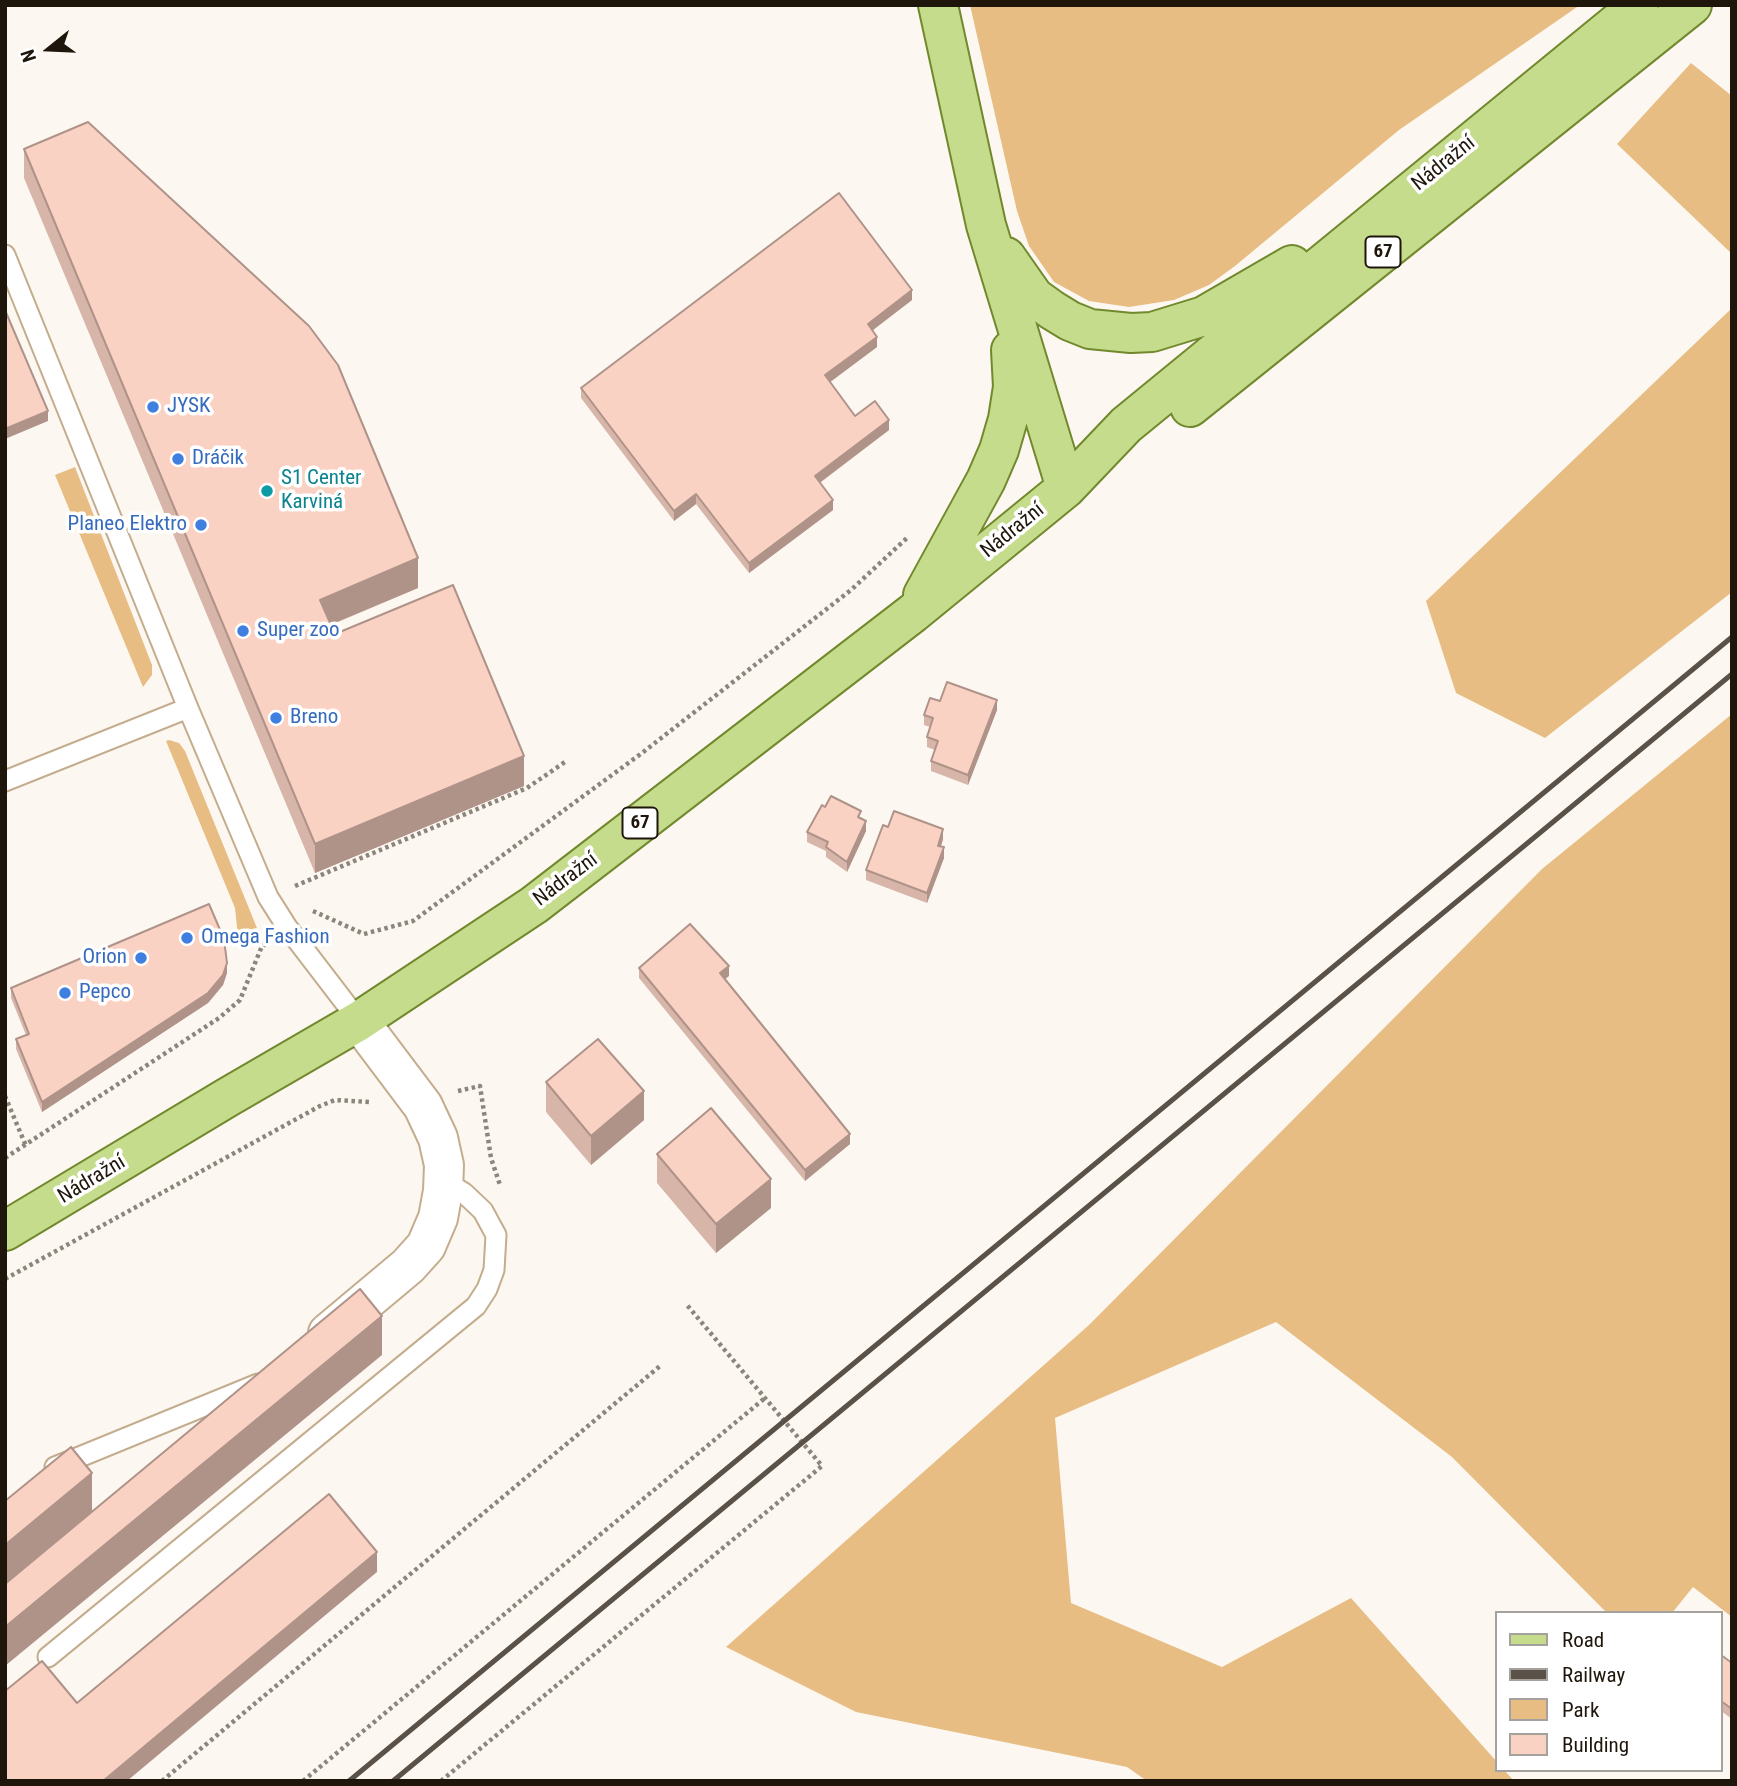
<!DOCTYPE html>
<meta charset="utf-8">
<style>
body{margin:0}
#map{position:relative;width:1737px;height:1786px;overflow:hidden;background:#fcf8f1;font-family:"Roboto Condensed",sans-serif}
canvas{display:block}
.frame{position:absolute;inset:0;border:7px solid #1f160b;pointer-events:none}
.legend{position:absolute;left:1495px;top:1611px;width:228px;height:161px;box-sizing:border-box;background:#fff;border:2px solid #a5a29d;margin:0;padding:9px 12px;list-style:none;font-size:21px;color:#1f160b}
.legend li{display:flex;align-items:center;gap:14px;height:35px}
.legend b{width:35px;border:2px solid #a5a29d}
.north{position:absolute;left:14px;top:14px;width:70px;height:70px;-webkit-text-stroke:5px #fff;paint-order:stroke;rotate:252deg;font-size:19px;font-weight:700;line-height:28px;text-align:center;color:#1f160b}
.north::after{content:'';display:block;margin:auto;width:24px;height:32px;background:#1f160b;clip-path:polygon(50% 0,100% 100%,50% 72%,0 100%)}
</style>
<div id="map">
<canvas width="1737" height="1786"></canvas>
<div class="frame"></div>
<ul class="legend">
<li><b style="height:9px;background:#c5dc8c"></b>Road</li>
<li><b style="height:9px;background:#5a5249"></b>Railway</li>
<li><b style="height:19px;background:#e7bd83"></b>Park</li>
<li><b style="height:19px;background:#fad2c4"></b>Building</li>
</ul>
<div class="north">N</div>
</div>
<script>
const ctx = document.querySelector('canvas').getContext('2d');
ctx.lineJoin = 'round';
function fillPath(path, color) {
  ctx.fillStyle = color;
  ctx.fill(path, 'evenodd');
}
function toPath(rows) {
  const path = new Path2D();
  for (const r of rows) {
    path.moveTo(r[0], r[1]);
    for (let i = 2; i < r.length; i += 2) path.lineTo(r[i], r[i + 1]);
  }
  return path;
}
function stroke(path, color, width, dash) {
  ctx.strokeStyle = color;
  ctx.lineWidth = width;
  ctx.lineCap = dash ? 'butt' : 'round';
  ctx.setLineDash(dash || []);
  ctx.stroke(path);
}
function drawText(font, color, halo, rows, align = 'center') {
  ctx.font = font + ' "Roboto Condensed",sans-serif';
  ctx.lineWidth = 7;
  ctx.setLineDash([]);
  ctx.textBaseline = 'middle';
  ctx.strokeStyle = halo;
  ctx.fillStyle = color;
  for (const [text, x, y, turn = 0] of rows) {
    ctx.save();
    ctx.translate(x, y);
    ctx.rotate((+turn || 0) * Math.PI / 180);
    ctx.textAlign = isNaN(turn) ? turn : align;
    if (halo) ctx.strokeText(text, 0, 0);
    ctx.fillText(text, 0, 0);
    ctx.restore();
  }
}
const green = toPath([
 [970,5,1580,5,1399,130,1235,266,1209,285,1174,300,1129,307,1089,301,1054,282,1029,246,1017,211],
 [1691,63,1732,96,1732,254,1617,144],
 [1732,308,1732,592,1545,738,1456,693,1426,601],
 [75,467,152,665,152,675,143,687,55,475],
 [1732,714,1732,1617,1693,1587,1672,1613,1607,1613,1452,1457,1276,1322,1055,1418,1071,1603,1222,1667,1351,1598,1497,1762,1497,1770,1504,1770,1514,1781,1147,1781,1127,1767,856,1712,726,1647,1089,1325,1542,869],
 [169,740,179,743,185,751,257,928,238,936,235,908,166,741]
]);
const path = toPath([
 [295,886,527,788,565,762],
 [313,911,364,934,413,921,642,753,851,590,908,537],
 [458,1091,480,1086,491,1158,500,1185],
 [5,1096,26,1146],
 [5,1158,219,1018,240,1000,262,946,266,944],
 [5,1279,320,1106,335,1100,369,1102],
 [162,1781,660,1366],
 [303,1781,765,1398],
 [441,1781,822,1466,687,1305]
]);
const lane = toPath([
 [5,255,188,708,268,897,287,927,359,1021],
 [5,781,188,708],
 [55,1467,258,1384],
 [48,1657,476,1306,487,1289,494,1270,496,1235,483,1211,464,1193,443,1180]
]);
const street = toPath([
 [328,1333,408,1266,426,1246,438,1218,443,1191,444,1165,438,1138,423,1106,359,1021]
]);
const primary = toPath([
 [938,5,986,225,1066,488],
 [1006,257,1034,297,1052,310,1070,321,1090,329,1131,333,1152,332,1204,316,1292,265],
 [1190,407,1692,5],
 [923,595,986,480,999,450,1008,419,1013,387,1011,350],
 [5,1231,228,1097,359,1021,534,905,913,613,1066,488,1126,425,1639,5]
]);
const rail = toPath([
 [349,1781,1732,637],
 [393,1781,1732,674]
]);
const wall = toPath([
 [24,149,418,588,331,625,335,634,524,786,315,873,24,178],
 [912,300,872,330,877,347,829,382,855,416,889,430,820,483,833,510,749,573,696,504,674,521,581,398,581,388],
 [940,701,997,710,968,785,931,771,931,761,935,750,927,747,927,737,930,727,924,725,924,715],
 [861,819,866,831,847,872,826,857,826,851,807,842,807,832],
 [943,839,941,846,944,858,927,903,866,880,866,870],
 [639,968,729,976,725,979,850,1144,805,1181,639,978],
 [227,973,223,985,208,1003,42,1112,16,1049,16,1039,26,1035,11,998,11,988],
 [546,1082,644,1120,591,1165,546,1112],
 [657,1154,771,1208,716,1253,657,1183],
 [1721,1655,1732,1663,1732,1719,1721,1711]
]);
const shadedWall = toPath([
 [912,290,912,300,868,334,868,324],
 [877,337,877,347,825,386,825,375],
 [48,411,48,421,5,439,5,429],
 [889,420,889,430,815,486,815,476],
 [696,494,696,504,674,521,674,511],
 [833,500,833,510,749,573,749,563],
 [418,558,418,588,320,629,320,600],
 [997,700,997,710,968,785,968,775],
 [524,756,524,786,315,873,315,844],
 [866,821,866,831,847,872,847,862],
 [943,829,943,839,938,856,938,846],
 [944,847,944,858,927,903,927,893],
 [227,963,227,973,223,985,208,1003,42,1112,42,1102],
 [729,966,729,976,720,983,720,973],
 [644,1091,644,1120,591,1165,591,1136],
 [850,1134,850,1144,805,1181,805,1170],
 [771,1179,771,1208,716,1253,716,1224],
 [382,1316,382,1355,5,1666,5,1627],
 [92,1473,92,1512,5,1584,5,1545],
 [377,1552,377,1572,127,1781,103,1781]
]);
const building = toPath([
 [88,122,309,326,338,365,418,558,320,600,335,634,453,585,524,756,315,844,24,149,88,122],
 [839,193,912,290,868,324,877,337,825,375,855,416,875,401,889,420,815,476,833,500,749,563,696,494,674,511,581,388,839,193],
 [5,310,48,411,5,429,5,310],
 [947,682,997,700,968,775,931,761,938,741,927,737,933,718,924,715,930,698,940,701,947,682],
 [831,796,861,811,858,817,866,821,847,862,826,847,828,842,807,832,822,805,825,807,831,796],
 [894,811,943,829,938,846,944,847,927,893,866,870,883,825,888,827,894,811],
 [209,904,224,939,227,963,223,975,208,993,42,1102,16,1039,29,1034,11,988,209,904],
 [690,924,729,966,720,973,850,1134,805,1170,639,968,690,924],
 [598,1039,644,1091,591,1136,546,1082,598,1039],
 [711,1108,771,1179,716,1224,657,1154,711,1108],
 [360,1289,382,1316,5,1627,5,1584,360,1289],
 [71,1447,92,1473,5,1545,5,1501,71,1447],
 [329,1494,377,1552,103,1781,5,1781,5,1691,42,1661,77,1703,329,1494],
 [1721,1655,1732,1663,1732,1709,1721,1701,1721,1655]
]);
const markers = [
 [153,407,7,"#3f7fe0"],
 [178,459,7,"#3f7fe0"],
 [267,491,7,"#0f9aa8"],
 [201,525,7,"#3f7fe0"],
 [243,631,7,"#3f7fe0"],
 [276,718,7,"#3f7fe0"],
 [187,938,7,"#3f7fe0"],
 [141,958,7,"#3f7fe0"],
 [65,993,7,"#3f7fe0"]
];
const shields = [
 [1383,252,35],
 [640,823,35]
];
const shieldNames = [
 ["67",1383,252],
 ["67",640,823]
];
const streetNames = [
 ["Nádražní",1444,164,-39],
 ["Nádražní",1013,531,-39],
 ["Nádražní",566,880,-37],
 ["Nádražní",92,1180,-31]
];
const shopNames = [
 ["JYSK",167,407],
 ["Dráčik",192,459],
 ["Planeo Elektro",187,525,"right"],
 ["Super zoo",257,631],
 ["Breno",290,718],
 ["Omega Fashion",201,938],
 ["Orion",127,958,"right"],
 ["Pepco",79,993]
];
const cultureNames = [
 ["S1 Center",281,479],
 ["Karviná",281,503]
];
fillPath(green, '#e7bd83');
stroke(lane, '#c4ad8e', 23);
stroke(street, '#c4ad8e', 42);
stroke(primary, '#72882d', 42);
stroke(path, '#8c857c', 4.5, [3.5, 3.5]);
stroke(lane, '#fff', 19);
stroke(street, '#fff', 38);
stroke(primary, '#c5dc8c', 38);
stroke(rail, '#5a5249', 5);
fillPath(wall, '#d7b5a9');
fillPath(shadedWall, '#af9389');
fillPath(building, '#fad2c4');
stroke(building, '#af9389', 2);
for (const [x, y, r, color] of markers) {
  const dot = new Path2D();
  dot.arc(x, y, r, 0, 2 * Math.PI);
  ctx.fillStyle = color;
  ctx.fill(dot);
  stroke(dot, '#fff', 2.5);
}
for (const [x, y, w] of shields) {
  const box = new Path2D();
  box.roundRect(x - w / 2, y - 15.5, w, 31, 5);
  ctx.fillStyle = '#fff';
  ctx.fill(box);
  stroke(box, '#1f160b', 2);
}
drawText('bold 19px', '#1f160b', null, shieldNames);
drawText('21px', '#1f160b', '#fff', streetNames);
drawText('21px', '#366cbe', '#fff', shopNames, 'left');
drawText('21px', '#0d838f', '#fff', cultureNames, 'left');
</script>
